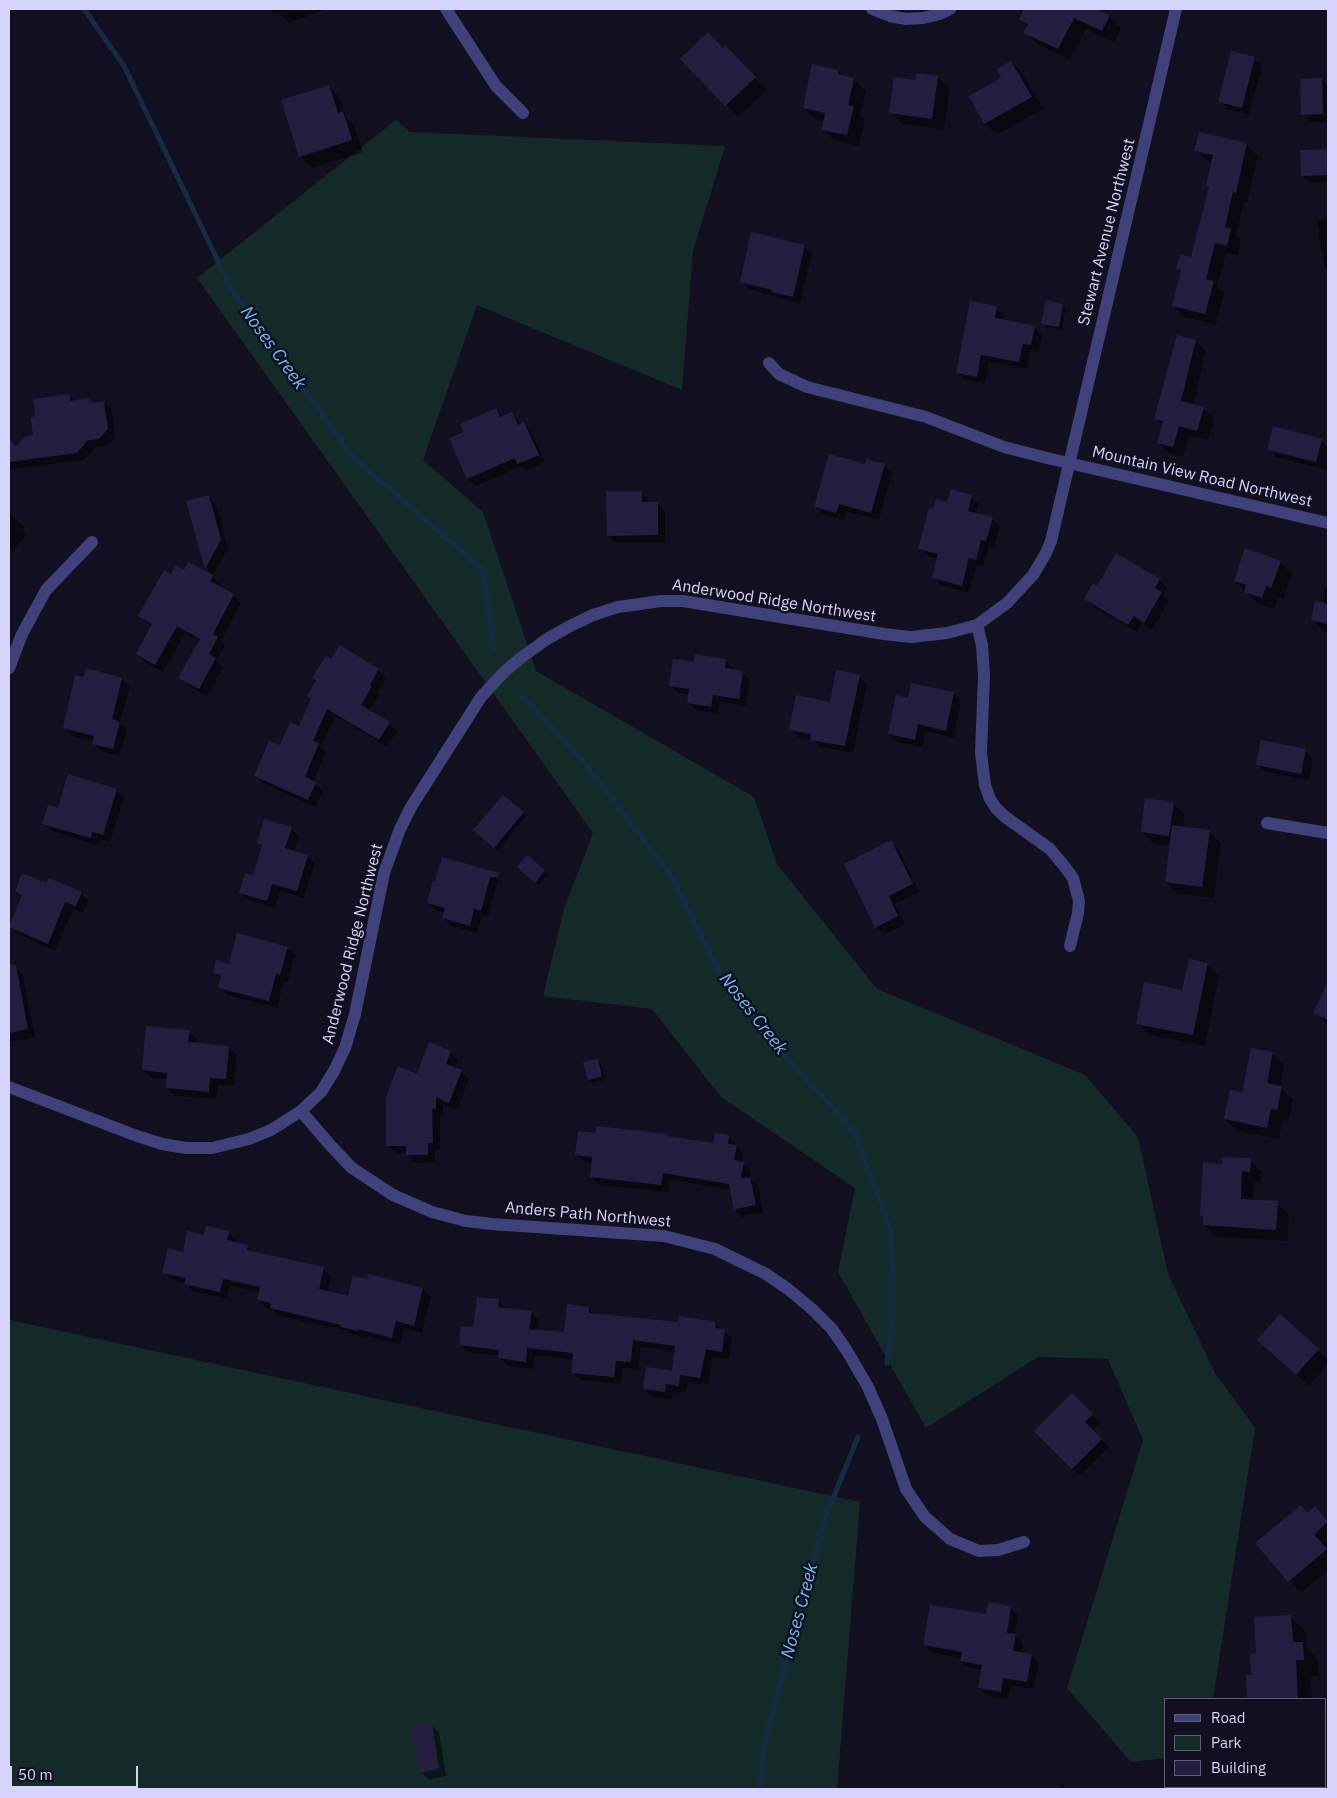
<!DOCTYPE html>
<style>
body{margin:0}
#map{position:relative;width:1337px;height:1798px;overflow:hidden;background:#121020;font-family:"IBM Plex Sans",sans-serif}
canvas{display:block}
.frame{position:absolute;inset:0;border:10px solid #d6d4fa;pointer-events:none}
.legend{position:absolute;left:1164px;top:1698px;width:162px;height:90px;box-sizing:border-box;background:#121020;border:1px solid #605e77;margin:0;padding:6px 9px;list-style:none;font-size:15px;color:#d6d4fa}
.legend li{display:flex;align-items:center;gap:10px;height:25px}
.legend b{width:25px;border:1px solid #605e77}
.scale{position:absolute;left:10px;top:1766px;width:128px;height:22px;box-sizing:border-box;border:2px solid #d6d4fa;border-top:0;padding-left:6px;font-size:15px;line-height:18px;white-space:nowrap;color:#d6d4fa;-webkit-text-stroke:4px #121020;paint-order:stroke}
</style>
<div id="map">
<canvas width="1337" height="1798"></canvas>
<div class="frame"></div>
<ul class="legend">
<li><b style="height:6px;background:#40417a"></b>Road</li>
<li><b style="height:14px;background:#132a28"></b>Park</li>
<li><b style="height:14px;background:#231e3f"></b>Building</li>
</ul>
<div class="scale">50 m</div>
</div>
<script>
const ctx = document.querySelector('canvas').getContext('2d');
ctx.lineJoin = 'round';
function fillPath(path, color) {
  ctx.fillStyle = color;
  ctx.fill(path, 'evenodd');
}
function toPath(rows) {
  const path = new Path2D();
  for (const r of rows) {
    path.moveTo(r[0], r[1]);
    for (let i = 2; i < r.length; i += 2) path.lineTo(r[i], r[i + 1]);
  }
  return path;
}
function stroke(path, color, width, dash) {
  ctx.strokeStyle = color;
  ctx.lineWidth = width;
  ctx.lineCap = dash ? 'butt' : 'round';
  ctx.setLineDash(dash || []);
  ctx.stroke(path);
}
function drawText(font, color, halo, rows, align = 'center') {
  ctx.font = font + ' "IBM Plex Sans",sans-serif';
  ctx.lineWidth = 5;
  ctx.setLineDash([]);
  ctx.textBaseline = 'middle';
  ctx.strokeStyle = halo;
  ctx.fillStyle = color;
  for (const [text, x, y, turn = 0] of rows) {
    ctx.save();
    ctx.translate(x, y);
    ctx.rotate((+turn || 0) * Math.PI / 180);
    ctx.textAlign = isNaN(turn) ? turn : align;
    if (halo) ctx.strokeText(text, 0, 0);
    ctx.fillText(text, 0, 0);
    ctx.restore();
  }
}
const green = toPath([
 [396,120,410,132,725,146,693,251,682,390,477,305,423,460,483,512,536,671,754,797,777,864,877,989,1085,1075,1138,1137,1168,1274,1215,1373,1255,1428,1213,1699,1166,1699,1166,1758,1131,1762,1067,1688,1143,1440,1108,1359,1038,1357,926,1428,838,1272,855,1188,721,1097,652,1009,543,996,564,909,593,833,197,278],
 [9,1320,860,1502,837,1789,9,1789]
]);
const shadow = toPath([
 [270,9,328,9,289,23,278,12,275,14],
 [1025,9,1094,9,1109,16,1121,28,1114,42,1086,29,1070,60,1037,44,1025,32,1028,26,1020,19],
 [682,59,737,59,767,90,738,117],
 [1254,59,1262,66,1249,115,1227,109,1220,101],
 [1011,62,1023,74,1043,109,997,135,985,123],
 [838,71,843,77,854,79,866,91,860,115,865,120,859,146,835,141,823,129,825,121,816,120,804,108],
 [938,77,950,89,944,130,902,124,890,112,916,81],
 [1322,80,1328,86,1328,122,1310,122,1303,115],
 [329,86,340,98,346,117,354,125,363,152,312,168,301,157,283,101],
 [1247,145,1258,156,1247,203,1244,202,1236,235,1241,240,1238,256,1226,253,1217,286,1224,293,1216,325,1184,317,1173,306,1181,273,1178,269,1192,259,1210,188,1207,185,1212,163,1207,161,1196,150],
 [1328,150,1328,182,1310,183,1302,175,1302,151],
 [1328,218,1328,271,1325,268,1318,233,1320,233,1317,220],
 [804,246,812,254,800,304,749,289,741,281],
 [1063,305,1066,308,1062,330,1046,327,1042,323],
 [996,308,1004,315,1003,321,1034,327,1042,335,1039,352,1030,351,1027,369,989,362,985,384,965,380,957,372],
 [1196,341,1206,351,1193,405,1203,408,1214,418,1208,440,1189,436,1183,457,1169,453,1159,443,1163,426,1155,418],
 [69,396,75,401,92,404,104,402,112,410,115,437,107,446,96,447,84,460,10,470,9,441,16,448,35,437],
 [496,409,504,417,512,414,521,424,524,423,531,431,545,462,526,471,521,466,476,486,468,479,451,439,466,432],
 [1321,440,1328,447,1328,470,1276,457,1269,449],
 [884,465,892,473,879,520,846,511,844,520,823,515,815,507,866,466],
 [641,492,649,500,649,503,657,503,665,511,665,543,616,543,608,536],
 [208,496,216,504,228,548,213,575,206,568,188,502],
 [971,496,979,504,976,514,992,519,1000,526,994,548,989,547,983,567,977,565,969,593,941,585,933,578,938,559,928,556,920,548,948,504],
 [9,513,25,527,22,530,26,534,13,552,9,549],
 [1117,555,1160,580,1167,588,1163,595,1169,601,1152,630,1142,623,1137,632,1093,607,1086,599,1098,588],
 [1280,562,1292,574,1283,599,1278,597,1274,609,1257,603,1235,581],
 [189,563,213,577,220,584,218,587,234,596,241,603,221,641,225,645,217,661,223,667,207,696,188,685,180,678,200,641,185,633,163,672,145,662,137,654,152,627,140,616,172,576,184,571],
 [1325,587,1328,587,1328,633,1324,632,1313,620,1322,604],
 [725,660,733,668,733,671,742,672,750,680,746,706,720,702,718,714,696,710,688,703,689,695,678,693,670,685,695,663],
 [332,661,378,670,386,678,377,693,379,695,369,711,389,723,397,731,387,747,335,716,321,747,326,752,313,782,323,791,316,807,263,783,255,776,299,728,312,700,308,696],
 [859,676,867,684,853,753,820,747,813,740,798,737,791,729,831,703],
 [122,679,130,687,120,723,127,730,120,756,101,751,94,744,94,741,72,736,64,728],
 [954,693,961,701,954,738,925,731,922,747,897,742,889,734,909,699],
 [1305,750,1313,758,1309,781,1265,772,1257,764],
 [116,790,124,798,110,842,100,839,98,845,51,831,44,824],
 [1173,803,1185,815,1183,828,1209,831,1221,843,1214,898,1178,894,1166,882,1171,846,1154,844,1142,832],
 [523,813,526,816,498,851,478,834],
 [291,828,299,836,294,852,307,856,315,863,304,898,280,891,275,908,248,900,240,892,254,877,263,847,258,842],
 [891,842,899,850,919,892,895,904,905,924,884,935,876,927],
 [527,856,548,875,539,885,522,871],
 [491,872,498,880,488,918,482,916,477,933,451,926,444,918,445,913,436,911,428,903],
 [47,885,81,893,89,901,83,913,73,909,55,951,18,934,10,927,22,897,16,891],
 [287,948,295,955,288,982,284,981,277,1008,227,995,220,987,221,980,214,973,230,965],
 [1207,964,1219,976,1205,1046,1149,1035,1137,1023,1183,991],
 [16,968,23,976,35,1037,9,1042,9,969],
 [1328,984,1328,1025,1315,1013],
 [189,1031,197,1039,196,1044,229,1047,237,1055,234,1086,218,1085,216,1099,175,1096,167,1088,168,1079,151,1078,143,1070],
 [430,1044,451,1052,458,1060,455,1068,461,1071,469,1079,457,1110,443,1104,443,1116,440,1116,440,1150,435,1150,435,1162,415,1163,407,1153,396,1153,388,1145],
 [1272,1053,1284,1065,1280,1087,1293,1099,1289,1121,1283,1120,1279,1139,1237,1131,1225,1119],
 [597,1060,601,1064,605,1080,592,1083,589,1080],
 [666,1135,668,1137,714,1144,729,1136,744,1154,742,1162,751,1171,750,1178,758,1186,763,1213,744,1216,743,1218,735,1211,731,1190,670,1180,669,1192,599,1185,591,1177,593,1163,584,1162,577,1154],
 [1250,1160,1262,1172,1261,1183,1254,1183,1253,1201,1277,1203,1289,1215,1288,1241,1216,1237,1204,1225,1204,1219,1201,1216,1223,1165],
 [228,1232,236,1240,235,1243,247,1246,255,1253,323,1269,331,1276,327,1293,349,1298,423,1289,431,1297,422,1333,404,1328,400,1345,366,1336,365,1338,350,1334,347,1331,279,1316,272,1309,266,1308,259,1300,260,1292,230,1286,227,1299,193,1292,186,1283,171,1280,164,1272,184,1253,205,1236],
 [498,1300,506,1308,531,1312,539,1320,537,1331,565,1333,589,1308,596,1315,679,1324,715,1323,732,1338,729,1359,713,1357,708,1385,688,1382,686,1393,673,1392,672,1400,652,1397,644,1389,673,1372,676,1352,641,1347,638,1370,623,1368,621,1384,580,1380,572,1372,573,1360,535,1355,533,1369,508,1366,500,1358,500,1356,468,1352,461,1345],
 [1280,1316,1328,1360,1328,1364,1309,1386,1270,1352],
 [1072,1395,1100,1423,1092,1430,1109,1447,1080,1476,1036,1431],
 [1301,1506,1308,1514,1315,1508,1328,1522,1328,1544,1325,1546,1328,1549,1328,1570,1301,1593,1257,1543],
 [1011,1608,1018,1615,1015,1635,1023,1643,1022,1654,1031,1655,1039,1663,1034,1689,1011,1685,1008,1699,987,1696,979,1688,982,1671,969,1668,961,1661,962,1658,932,1653,924,1645,987,1616],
 [1290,1616,1306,1632,1307,1648,1318,1659,1319,1676,1311,1676,1312,1699,1249,1699,1247,1677,1253,1676,1258,1654],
 [1328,1707,1328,1722,1326,1719,1326,1713],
 [431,1725,439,1732,446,1776,429,1780,421,1772],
 [1062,1784,1067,1789,1057,1789]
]);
const stream = toPath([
 [84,9,124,66,232,290,353,457,483,570,494,651],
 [523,697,582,760,670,874,723,980,782,1053,854,1131,891,1231,893,1276,893,1316,887,1363],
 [760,1789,765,1741,825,1518,858,1437]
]);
const building = toPath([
 [1024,9,1097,9,1110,15,1102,31,1074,18,1058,49,1023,33,1028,24,1019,19],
 [708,32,723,48,725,45,756,77,725,106,680,59],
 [1231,51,1255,57,1242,108,1218,102],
 [1011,61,1032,97,984,124,969,96,1001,78,997,69],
 [812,64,838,70,838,74,854,78,848,105,854,106,847,135,822,130,825,113,803,108],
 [916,73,938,76,932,119,889,113,894,77,915,80],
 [1322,78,1323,114,1301,115,1300,79],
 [329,85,338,113,343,111,352,140,299,157,281,100],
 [1199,132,1247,143,1236,193,1233,192,1225,227,1231,228,1227,246,1215,243,1206,279,1214,281,1205,314,1172,306,1181,270,1176,269,1180,255,1191,257,1209,187,1206,186,1213,155,1194,151],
 [1328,149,1328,175,1301,176,1300,150],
 [751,232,805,245,793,297,771,292,772,290,740,282],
 [1046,300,1063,304,1059,327,1041,324],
 [970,301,997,306,995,318,1035,326,1031,345,1023,344,1019,362,981,355,977,377,956,373],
 [1177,335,1196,340,1181,401,1204,407,1197,431,1179,426,1173,447,1157,443,1163,421,1154,419],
 [70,394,70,401,88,398,92,403,104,401,108,429,99,439,88,440,77,453,9,462,9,439,16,446,25,437,33,436,31,419,35,415,33,399],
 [496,408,500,417,512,412,518,425,524,422,539,455,517,464,515,458,467,479,449,438,464,432,460,424],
 [1273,426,1322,439,1316,462,1267,450],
 [829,454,865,464,866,459,885,464,871,513,839,504,836,513,814,507],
 [951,489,972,495,968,511,993,517,986,541,981,540,976,560,969,558,962,586,932,578,938,554,918,549,929,508,933,509,936,499,947,502],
 [606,491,642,491,642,502,658,502,658,535,607,536],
 [209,495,221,540,205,569,186,501],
 [1245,548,1281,561,1271,588,1266,586,1262,598,1244,592,1246,585,1234,581],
 [1116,553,1160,579,1155,588,1162,592,1144,623,1134,616,1128,625,1084,599,1093,583,1097,586],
 [188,562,213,575,210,581,234,594,213,634,218,637,209,654,216,658,199,689,178,678,200,639,177,626,155,665,136,654,152,624,138,616,164,570,171,574,176,565,184,570],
 [1315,601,1328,604,1328,624,1311,620],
 [340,645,379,669,370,685,372,686,361,705,390,722,379,740,327,709,313,741,319,743,305,777,316,782,308,800,254,776,269,741,280,745,290,722,299,726,311,699,307,696,316,680,312,678,326,656,331,659],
 [695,654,726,659,725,668,743,671,739,699,713,695,711,707,687,703,689,689,669,686,673,659,694,662],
 [86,668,122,678,112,719,120,722,113,749,92,744,94,736,63,728,75,675,84,677],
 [836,670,860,675,845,746,810,740,811,734,789,730,796,695,830,702],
 [911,683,954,692,946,731,918,724,915,740,888,734,896,695,908,698],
 [1261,740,1306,749,1301,774,1256,765],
 [68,774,117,789,103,835,92,832,91,838,42,824,48,805,58,808],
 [503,795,524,812,494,848,473,830],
 [1145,798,1174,802,1169,836,1141,832],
 [264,819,292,827,285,848,308,855,297,891,272,884,267,901,239,893,245,873,253,876,262,845,257,843],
 [1172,825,1210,830,1202,887,1165,882],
 [891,840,913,884,889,896,898,916,875,928,844,864],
 [527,855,545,870,535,883,517,867],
 [442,857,499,873,498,877,490,877,481,911,474,909,470,926,442,918,445,908,427,903,433,881,435,881],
 [22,873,46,883,49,878,82,892,76,906,65,902,48,944,9,927,22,895,15,891],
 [237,933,288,947,280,975,276,974,269,1001,218,988,221,975,213,973,216,960,229,964],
 [1189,959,1208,963,1193,1035,1136,1024,1144,982,1182,990],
 [9,965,16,965,28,1029,9,1033],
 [1328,981,1328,1020,1313,1013],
 [146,1026,190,1030,188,1042,229,1046,226,1079,210,1078,209,1092,166,1088,167,1073,142,1070],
 [429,1042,451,1051,446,1064,462,1070,449,1103,436,1097,436,1109,432,1109,433,1143,428,1143,428,1155,406,1155,406,1146,386,1146,386,1097,398,1066,417,1074],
 [1251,1048,1273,1052,1267,1083,1282,1086,1277,1110,1271,1109,1267,1128,1224,1119,1230,1090,1242,1093],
 [598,1059,602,1077,588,1080,583,1062],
 [596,1126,667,1134,667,1136,713,1143,715,1133,729,1135,728,1144,737,1145,734,1160,744,1162,741,1178,750,1177,756,1205,736,1209,736,1211,734,1211,729,1184,663,1173,661,1185,590,1177,592,1157,575,1155,578,1131,595,1133],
 [1222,1157,1251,1158,1250,1172,1242,1171,1241,1199,1278,1201,1276,1230,1203,1225,1203,1216,1200,1216,1203,1162,1222,1164],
 [206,1226,229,1231,227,1240,248,1245,247,1250,324,1267,319,1289,348,1296,353,1276,367,1279,368,1274,423,1288,414,1326,396,1321,392,1338,358,1329,358,1331,341,1327,341,1325,270,1308,271,1303,257,1300,260,1287,223,1279,220,1292,184,1284,186,1278,162,1273,168,1248,183,1252,187,1231,204,1235],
 [477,1297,499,1299,498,1307,532,1311,529,1329,564,1332,567,1304,589,1307,589,1313,678,1322,679,1316,716,1322,715,1328,725,1329,722,1352,706,1349,700,1378,680,1375,679,1386,666,1384,665,1392,643,1389,646,1367,672,1371,675,1346,633,1340,631,1362,616,1361,614,1377,571,1373,573,1353,527,1348,526,1362,498,1358,499,1350,459,1345,461,1326,473,1327],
 [1280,1314,1319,1349,1296,1375,1257,1340],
 [1072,1393,1093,1414,1085,1422,1102,1439,1072,1469,1034,1431],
 [1301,1505,1307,1513,1315,1506,1328,1522,1314,1534,1327,1549,1288,1582,1255,1543],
 [988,1602,1011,1606,1007,1633,1016,1634,1013,1651,1032,1654,1027,1682,1003,1678,1001,1692,978,1688,982,1665,960,1661,962,1652,923,1645,930,1605,986,1614],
 [1291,1615,1293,1642,1303,1642,1304,1660,1296,1660,1298,1699,1247,1699,1246,1675,1251,1675,1250,1654,1256,1653,1254,1617],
 [432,1723,439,1769,420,1773,412,1727]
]);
const minor = toPath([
 [446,9,496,86,523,113],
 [872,9,890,16,906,19,923,18,940,14,950,9],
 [769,363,779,374,807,387,926,417,1004,447,1047,458,1328,523],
 [977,625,982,645,984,676,981,753,985,785,990,799,996,808,1004,816,1050,849,1065,867,1073,878,1079,901,1078,913,1070,946],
 [9,668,22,634,46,590,92,542],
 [1267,823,1328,833],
 [9,1087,137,1136,162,1144,186,1148,212,1148,249,1139,271,1130,301,1111,321,1092,334,1071,345,1048,355,1014,384,873,400,829,411,807,481,697,504,672,522,657,547,639,570,626,593,615,618,607,661,601,683,601,884,634,911,637,947,633,977,625,1007,603,1033,575,1046,553,1051,541,1176,9],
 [301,1111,330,1145,352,1168,393,1195,432,1212,466,1221,492,1224,664,1236,715,1249,766,1274,788,1289,812,1309,832,1329,847,1351,868,1387,882,1419,906,1489,925,1517,950,1539,979,1551,998,1550,1024,1542]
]);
const streetNames = [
 ["Stewart Avenue Northwest",1107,232,-76],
 ["Mountain View Road Northwest",1202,477,13],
 ["Anderwood Ridge Northwest",774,601,9],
 ["Anderwood Ridge Northwest",353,944,-76],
 ["Anders Path Northwest",588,1215,5]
];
const waterNames = [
 ["Noses Creek",273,348,54],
 ["Noses Creek",753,1014,52],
 ["Noses Creek",800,1611,-75]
];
fillPath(green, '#132a28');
fillPath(shadow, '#0007');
stroke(stream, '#152a45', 5);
fillPath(building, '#231e3f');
stroke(minor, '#40417a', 12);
drawText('16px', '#d6d4fa', '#121020', streetNames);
drawText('italic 18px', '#6dbbef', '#121020', waterNames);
</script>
